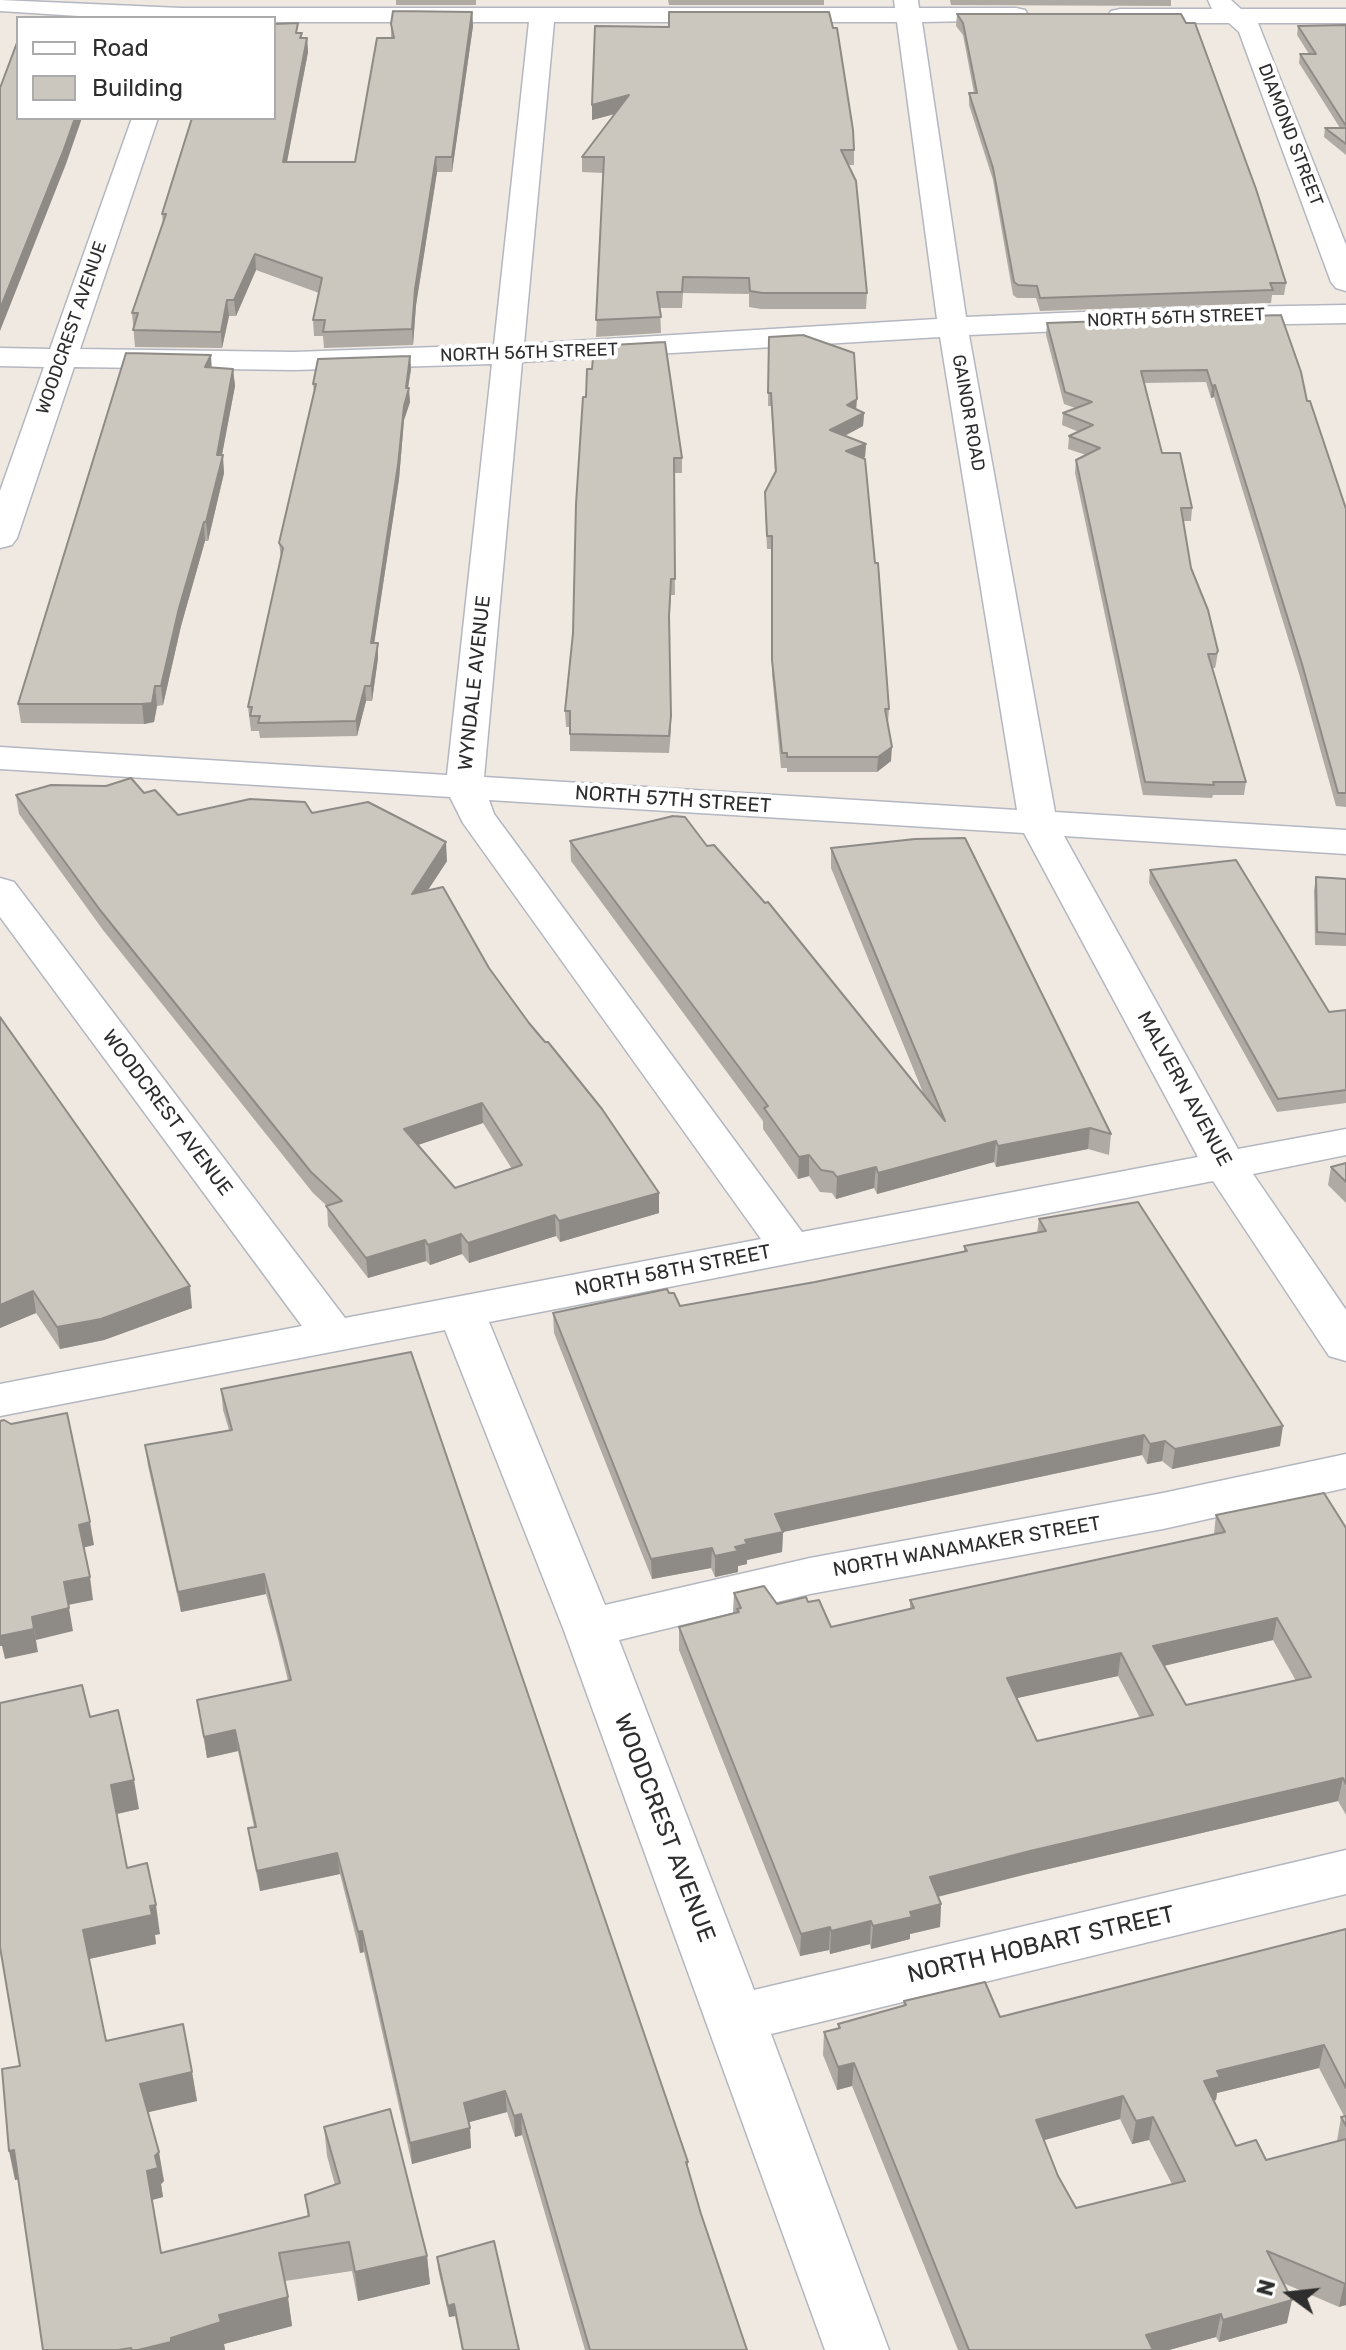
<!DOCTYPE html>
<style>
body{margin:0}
#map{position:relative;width:1346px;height:2350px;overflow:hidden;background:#efe9e1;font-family:Rubik,sans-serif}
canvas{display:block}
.legend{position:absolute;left:16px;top:16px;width:260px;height:104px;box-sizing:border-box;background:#fff;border:2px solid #ababab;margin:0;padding:10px 14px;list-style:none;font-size:24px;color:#2e2e2e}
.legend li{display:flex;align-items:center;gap:16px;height:40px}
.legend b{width:40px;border:2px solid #ababab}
.north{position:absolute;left:1250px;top:2254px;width:80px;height:80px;-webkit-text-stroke:6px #fff;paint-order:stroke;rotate:285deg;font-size:22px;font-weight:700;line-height:32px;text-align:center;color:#2e2e2e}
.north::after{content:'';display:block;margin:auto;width:28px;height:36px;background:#2e2e2e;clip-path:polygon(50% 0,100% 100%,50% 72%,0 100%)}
</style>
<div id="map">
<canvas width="1346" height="2350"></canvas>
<ul class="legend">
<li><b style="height:10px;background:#fff"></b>Road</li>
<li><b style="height:22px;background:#cbc7bf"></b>Building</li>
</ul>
<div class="north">N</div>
</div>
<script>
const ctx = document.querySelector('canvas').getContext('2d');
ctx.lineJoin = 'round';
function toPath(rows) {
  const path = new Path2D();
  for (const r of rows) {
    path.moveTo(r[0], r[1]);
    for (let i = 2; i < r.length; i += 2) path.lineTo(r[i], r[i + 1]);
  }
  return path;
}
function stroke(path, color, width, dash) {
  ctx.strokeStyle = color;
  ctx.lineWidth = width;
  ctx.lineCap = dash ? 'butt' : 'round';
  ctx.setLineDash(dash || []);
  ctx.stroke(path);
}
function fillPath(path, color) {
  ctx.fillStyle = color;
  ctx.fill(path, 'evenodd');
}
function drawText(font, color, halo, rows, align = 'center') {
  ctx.font = font + ' Rubik,sans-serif';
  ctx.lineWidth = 8;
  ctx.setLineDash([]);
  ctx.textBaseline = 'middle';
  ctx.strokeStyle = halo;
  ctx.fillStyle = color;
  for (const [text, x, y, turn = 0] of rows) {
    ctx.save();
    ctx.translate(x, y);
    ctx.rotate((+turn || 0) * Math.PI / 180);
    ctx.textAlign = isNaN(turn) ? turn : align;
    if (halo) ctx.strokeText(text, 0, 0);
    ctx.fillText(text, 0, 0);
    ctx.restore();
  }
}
const minor = toPath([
 [0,0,181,8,895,8,894,0,918,0,919,8,1016,8,1025,10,1028,15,1025,20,922,22,966,317,1177,308,1346,305,1346,323,1177,326,969,335,1055,812,1346,830,1346,854,1064,836,1238,1149,1346,1129,1346,1155,1253,1174,1346,1310,1346,1361,1329,1356,1213,1181,489,1322,605,1605,810,1558,1163,1493,1346,1454,1346,1488,1163,1529,810,1594,619,1640,754,1990,1346,1850,1346,1894,771,2034,889,2350,825,2350,563,1628,445,1330,0,1416,0,1384,302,1326,0,917,0,878,14,882,345,1318,761,1239,463,823,450,797,0,769,0,747,447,775,492,364,294,370,74,367,17,538,12,545,0,548,0,491,44,367,0,366,0,348,50,349,132,118,158,118,80,349,294,352,494,345,529,22,274,22,274,18,110,18,0,11,0,0],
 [554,22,897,22,937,319,524,344,554,22],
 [940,337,1017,810,484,777,522,362,940,337],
 [489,800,1024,833,1198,1157,802,1232,494,814,489,800],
 [1208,0,1231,0,1241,9,1346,9,1346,23,1258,23,1346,245,1346,291,1336,288,1331,282,1239,32,1229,23,1120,23,1111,21,1108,16,1111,11,1120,9,1212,9,1208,0]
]);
const wall = toPath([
 [396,0,476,0,476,5,396,5],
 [668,0,824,0,824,5,669,5],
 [950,0,1171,0,1171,6,951,5],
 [472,12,473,26,452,172,437,172,416,305,413,345,324,348,323,336,314,336,313,320,319,293,256,270,236,316,229,316,222,348,135,347,132,313,163,223,162,214,298,33,302,33,302,38,307,38,308,52,287,162,355,162,391,38,391,24],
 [957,14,1286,283,1284,295,1272,295,1271,303,1040,311,1036,298,1017,298,1013,295,993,180,969,105,969,93,974,93,963,35,956,26],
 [1346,25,1346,155,1324,137,1325,128,1340,128,1299,63,1300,54,1309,54,1297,35,1298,26],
 [592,105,854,150,854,165,849,165,867,293,866,309,761,309,749,307,749,294,683,293,682,308,660,308,661,333,596,337,603,173,582,172,582,157,615,114,592,120],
 [1281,315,1307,401,1346,509,1346,807,1336,806,1300,677,1214,397,1211,398,1206,382,1144,383,1162,453,1192,508,1191,521,1183,521,1191,568,1218,651,1216,664,1215,668,1212,668,1246,782,1244,795,1213,795,1212,798,1143,795,1075,473,1076,460,1086,455,1068,449,1069,436,1079,432,1062,425,1063,413,1075,408,1064,404,1046,335,1047,323],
 [769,337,856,410,864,413,863,426,845,436,866,444,865,457,862,458,889,709,888,723,891,761,877,772,787,772,787,768,781,768,772,674,772,549,767,549,765,505,765,492,775,473,771,406,768,406],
 [410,356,411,369,408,388,410,402,404,420,399,479,374,643,378,658,372,701,366,701,357,736,260,738,259,731,251,731,248,707,281,558,279,543,314,393,313,384],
 [212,368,233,369,235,386,222,455,224,473,208,541,205,541,181,626,163,705,157,706,154,722,144,724,21,723,18,704],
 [586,397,682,458,682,473,674,473,675,595,671,595,669,628,671,732,669,753,570,751,570,727,566,727,565,711,573,633],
 [144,793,178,815,312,813,447,861,428,890,489,968,659,1213,560,1242,556,1236,469,1263,462,1254,430,1265,426,1261,368,1278,328,1226,327,1206,313,1193,103,930,19,814,16,795],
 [483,1123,512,1169,455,1188,418,1145],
 [570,841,707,846,924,1095,831,868,831,848,1111,1134,1109,1155,1088,1149,996,1167,994,1162,877,1194,874,1188,836,1199,832,1193,820,1192,809,1176,798,1179,763,1129,763,1121,571,861],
 [1150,870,1329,1012,1346,1010,1346,1103,1277,1112,1149,883],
 [1316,877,1346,879,1346,946,1315,945,1314,890],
 [0,1017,192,1308,104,1340,60,1349,36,1313,0,1328],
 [1346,1163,1346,1203,1328,1185,1331,1167],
 [1039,1219,1280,1446,1172,1469,1162,1461,1147,1464,1142,1455,783,1532,782,1552,747,1560,747,1564,738,1566,738,1572,715,1577,711,1568,652,1579,554,1333,553,1313,669,1293,680,1306,815,1282,964,1252,964,1246,1037,1233],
 [221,1389,688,2162,688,2171,701,2214,747,2350,585,2350,522,2135,515,2137,507,2112,469,2122,471,2148,412,2164,364,1952,360,1953,340,1874,260,1891,251,1849,248,1828,254,1827,238,1751,207,1758,197,1700,288,1681,278,1639,266,1594,181,1612,148,1466,145,1445,229,1430,223,1410],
 [1216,1515,1346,1528,1346,1815,1338,1801,1027,1874,938,1897,941,1904,940,1927,910,1934,910,1939,871,1949,870,1944,830,1954,829,1950,800,1956,679,1650,679,1627,733,1613,734,1593,777,1604,808,1602,831,1627,910,1609,910,1600,1214,1534],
 [1273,1640,1296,1681,1186,1705,1164,1666],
 [1118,1676,1140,1718,1037,1741,1016,1698],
 [90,1717,139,1809,117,1814,127,1868,160,1934,155,1935,156,1944,89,1959,106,2041,192,2072,197,2101,148,2112,164,2181,161,2184,163,2197,152,2200,161,2253,308,2217,305,2195,335,2185,327,2156,324,2127,427,2256,430,2284,358,2301,352,2271,285,2281,292,2326,224,2344,225,2350,43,2350,18,2179,15,2180,20,2066],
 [1346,1929,1346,2305,1339,2307,1283,2283,1287,2323,1219,2342,1216,2337,1169,2350,958,2350,852,2086,837,2090,823,2055,824,2032,838,2029,838,2024,903,2006,904,2001,1000,2017],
 [1319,2068,1344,2116,1341,2117,1337,2141,1266,2160,1236,2146,1214,2101,1216,2100,1217,2093],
 [1120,2119,1132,2144,1149,2140,1172,2184,1076,2208,1058,2176,1044,2140],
 [437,2257,519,2350,462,2350,455,2316,449,2317,438,2269]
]);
const shadedWall = toPath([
 [472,12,473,26,452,172,452,157],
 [307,38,308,52,284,177,283,162],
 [629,95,629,110,592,120,592,105],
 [75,118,82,118,66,164,0,331,0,309],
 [436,157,437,172,416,305,413,345,412,329,415,289],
 [255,254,256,270,236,316,234,300],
 [227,300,229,316,222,348,221,332],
 [211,355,212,372,205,367],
 [410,356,411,369,407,394,409,388,410,402,404,420,399,479,372,658,371,643],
 [233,369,235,386,219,470,223,455,224,473,208,541,206,522,217,455],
 [1215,385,1214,397,1211,398,1212,386],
 [857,399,856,412,847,405],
 [864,413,863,426,830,443,830,430],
 [866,444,865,457,846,465,846,451],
 [204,522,205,541,181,626,163,705,161,686,179,608],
 [378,643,378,658,372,701,371,686],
 [155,686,157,706,154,722,144,724,142,704],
 [365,686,366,701,357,736,356,721],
 [892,747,891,761,877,772,878,757],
 [446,842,447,861,413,913,412,894],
 [482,1103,483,1123,406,1149,404,1129],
 [1090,1128,1088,1149,996,1167,998,1146],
 [996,1141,994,1162,877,1194,878,1173],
 [809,1155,809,1176,798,1179,799,1157],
 [876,1167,874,1188,836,1199,837,1177],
 [659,1193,659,1213,560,1242,559,1221],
 [555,1215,556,1236,469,1263,468,1243],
 [461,1234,462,1254,430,1265,428,1245],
 [425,1240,426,1261,368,1278,366,1258],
 [190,1286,192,1308,104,1340,60,1349,57,1327],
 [33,1291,36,1313,0,1328,0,1305],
 [1283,1426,1280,1446,1172,1469,1175,1449],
 [1144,1435,1142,1455,783,1532,782,1552,747,1560,747,1564,738,1566,738,1572,715,1577,715,1556,745,1540,775,1514],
 [1165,1441,1162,1461,1147,1464,1150,1444],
 [90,1522,94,1545,82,1548,79,1525],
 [712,1548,711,1568,652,1579,651,1559],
 [264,1574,266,1594,181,1612,178,1592],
 [90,1577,93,1600,68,1605,64,1582],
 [69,1608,73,1631,36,1640,32,1617],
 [1277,1618,1273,1640,1150,1669,1153,1646],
 [34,1629,38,1652,5,1659,2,1646,0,1646,0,1633],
 [1121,1653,1118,1676,1004,1701,1007,1678],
 [235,1730,238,1751,207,1758,204,1737],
 [1343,1778,1338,1801,1027,1874,928,1899,930,1877,1030,1851],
 [134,1780,139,1809,116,1814,111,1785],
 [337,1853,340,1874,260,1891,257,1871],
 [941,1904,940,1927,910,1934,910,1939,871,1949,873,1926,910,1912],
 [156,1905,160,1934,155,1935,156,1944,89,1959,83,1930],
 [871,1921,870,1944,830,1954,831,1931],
 [830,1927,829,1950,800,1956,801,1934],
 [362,1931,364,1952,360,1953,358,1932],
 [1324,2045,1319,2068,1217,2093,1216,2100,1200,2104,1204,2081,1217,2071],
 [854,2063,852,2086,837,2090,838,2067],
 [192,2072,197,2101,145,2113,140,2084],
 [505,2091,507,2112,466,2123,464,2103],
 [1123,2096,1120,2119,1034,2143,1036,2120],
 [521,2114,522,2135,515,2137,514,2116],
 [1153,2117,1149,2140,1132,2144,1136,2121],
 [470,2128,471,2148,412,2164,410,2143],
 [14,2150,20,2179,15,2180,9,2151],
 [159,2152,164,2181,161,2184,163,2197,152,2200,147,2171,155,2156],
 [427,2256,430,2284,358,2301,355,2272],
 [1344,2284,1346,2284,1346,2305,1339,2307],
 [288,2297,292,2326,224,2344,225,2350,138,2350,171,2338,219,2315],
 [1292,2300,1287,2323,1219,2342,1223,2320],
 [454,2304,455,2316,449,2317,448,2306],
 [1221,2314,1216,2337,1169,2350,1143,2350,1146,2335]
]);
const building = toPath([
 [393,11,472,12,452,157,436,157,415,289,412,329,323,332,325,320,313,320,322,278,255,254,234,300,227,300,221,332,133,330,138,313,132,313,166,214,162,214,192,118,274,118,274,24,298,23,296,33,302,33,300,38,307,38,283,162,355,162,377,38,394,38,391,24,393,11],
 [669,12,829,12,833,28,837,28,853,130,854,150,841,150,856,181,867,293,762,293,750,291,749,278,683,277,682,292,657,292,661,317,596,320,604,157,582,157,629,95,592,105,595,26,669,27,669,12],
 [957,14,1181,14,1186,23,1195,23,1256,189,1286,283,1270,283,1273,290,1040,298,1037,286,1018,285,1014,282,993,168,969,93,977,93,963,23,957,14],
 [1346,25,1346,126,1300,54,1316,54,1298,26,1346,25],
 [18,40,18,118,75,118,64,149,0,309,0,88,18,40],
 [1325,128,1346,128,1346,144,1325,128],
 [1281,315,1301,372,1307,401,1310,401,1346,509,1346,793,1338,793,1302,664,1215,385,1212,386,1207,370,1141,371,1162,453,1180,453,1192,508,1181,508,1191,568,1208,610,1218,651,1216,654,1208,654,1246,782,1213,782,1214,785,1145,782,1076,460,1100,448,1069,436,1093,425,1063,413,1092,402,1065,392,1047,323,1281,315],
 [803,335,854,353,857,399,847,405,864,413,830,430,866,444,846,451,865,459,875,563,878,563,889,709,885,709,892,747,878,757,787,757,787,753,782,753,772,660,772,536,767,536,765,492,776,471,771,393,768,393,769,337,803,335],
 [665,342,682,458,674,458,675,579,671,579,669,616,671,716,669,736,570,734,570,711,565,711,573,633,576,504,583,397,586,397,587,369,592,369,594,346,665,342],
 [126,353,211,355,205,367,233,369,217,455,223,455,206,522,204,522,179,608,161,686,155,686,152,703,142,704,18,704,126,353],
 [410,356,406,388,409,388,404,406,398,465,371,643,378,643,371,686,365,686,356,721,258,723,260,716,250,716,252,707,248,707,283,548,279,543,316,384,313,384,318,359,410,356],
 [131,778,144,793,155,790,178,815,250,799,305,802,312,813,368,802,446,842,412,894,443,887,489,968,529,1023,545,1042,548,1042,602,1109,659,1193,559,1221,555,1215,468,1243,461,1234,428,1245,425,1240,366,1258,326,1206,342,1201,311,1172,100,910,16,795,51,785,106,786,131,778],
 [482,1103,522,1165,455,1188,404,1129,482,1103],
 [673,816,685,817,707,846,714,845,765,903,768,902,945,1121,831,848,915,839,965,838,1111,1134,1090,1128,998,1146,996,1141,878,1173,876,1167,837,1177,833,1172,821,1170,809,1155,799,1157,764,1108,768,1106,570,841,673,816],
 [1236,860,1329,1012,1346,1010,1346,1090,1278,1099,1150,870,1236,860],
 [1316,877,1346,879,1346,934,1317,932,1316,877],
 [0,1017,190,1286,101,1319,57,1327,33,1291,0,1305,0,1017],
 [1346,1163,1346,1182,1331,1167,1346,1163],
 [1138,1202,1283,1426,1175,1449,1165,1441,1150,1444,1144,1435,775,1514,783,1532,745,1540,747,1544,735,1547,738,1551,715,1556,712,1548,651,1559,553,1313,667,1289,669,1293,674,1293,680,1306,815,1282,967,1251,964,1246,1046,1231,1039,1219,1138,1202],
 [411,1352,688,2162,686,2162,701,2214,747,2350,590,2350,521,2114,514,2116,505,2091,464,2103,470,2128,410,2143,362,1931,358,1932,337,1853,257,1871,248,1828,256,1827,235,1730,204,1737,197,1700,291,1680,264,1574,178,1592,145,1445,232,1430,221,1389,411,1352],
 [67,1413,90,1522,79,1525,90,1577,64,1582,69,1608,32,1617,34,1629,0,1636,0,1421,4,1420,11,1424,67,1413],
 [1324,1493,1346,1528,1346,1784,1343,1778,1030,1851,930,1877,941,1904,910,1912,912,1917,873,1926,871,1921,831,1931,830,1927,801,1934,679,1627,739,1612,737,1609,741,1608,734,1593,764,1586,777,1604,806,1597,808,1602,819,1600,831,1627,914,1608,910,1600,1225,1532,1216,1515,1324,1493],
 [1277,1618,1311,1677,1186,1705,1153,1646,1277,1618],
 [1121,1653,1153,1715,1037,1741,1007,1678,1121,1653],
 [82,1685,90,1717,118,1710,134,1780,111,1785,127,1868,147,1863,156,1905,150,1906,152,1915,83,1930,106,2041,183,2024,192,2072,140,2084,159,2152,155,2156,158,2168,147,2171,161,2253,309,2216,305,2195,340,2183,324,2127,390,2109,427,2256,355,2272,349,2242,279,2253,288,2297,219,2315,221,2322,171,2338,171,2342,138,2350,132,2350,131,2348,118,2350,43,2350,14,2150,9,2151,2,2069,20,2066,0,1947,0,1703,82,1685],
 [1346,1929,1346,2088,1324,2045,1217,2071,1220,2077,1204,2081,1236,2146,1256,2140,1266,2160,1346,2139,1346,2284,1267,2251,1292,2300,1223,2320,1221,2314,1146,2335,1153,2350,969,2350,854,2063,838,2067,824,2032,840,2028,838,2024,906,2005,904,2001,985,1982,1000,2017,1346,1929],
 [1123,2096,1136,2121,1153,2117,1185,2181,1076,2208,1058,2176,1036,2120,1123,2096],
 [1346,2116,1346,2126,1341,2117,1346,2116],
 [494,2241,519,2350,463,2350,454,2304,448,2306,437,2257,494,2241]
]);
const farStreetnames = [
 ["DIAMOND STREET",1290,135,69],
 ["NORTH 56TH STREET",1176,318,-2],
 ["WOODCREST AVENUE",72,328,-71],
 ["NORTH 56TH STREET",529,353,-2],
 ["GAINOR ROAD",968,413,80]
];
const streetNames = [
 ["WYNDALE AVENUE",475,683,-84],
 ["NORTH 57TH STREET",673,800,4],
 ["MALVERN AVENUE",1184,1089,61],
 ["WOODCREST AVENUE",167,1113,53],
 ["NORTH 58TH STREET",673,1271,-11],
 ["NORTH WANAMAKER STREET",967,1547,-10]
];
const nearStreetnames = [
 ["WOODCREST AVENUE",664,1828,69],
 ["NORTH HOBART STREET",1041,1945,-13]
];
stroke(minor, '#b4b7c1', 3);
fillPath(minor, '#fff');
fillPath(wall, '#afaba4');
fillPath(shadedWall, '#8e8b86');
fillPath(building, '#cbc7bf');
stroke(building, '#8e8b86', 2);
drawText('18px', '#2e2e2e', '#fff', farStreetnames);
drawText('20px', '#2e2e2e', '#fff', streetNames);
drawText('24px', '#2e2e2e', '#fff', nearStreetnames);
</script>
